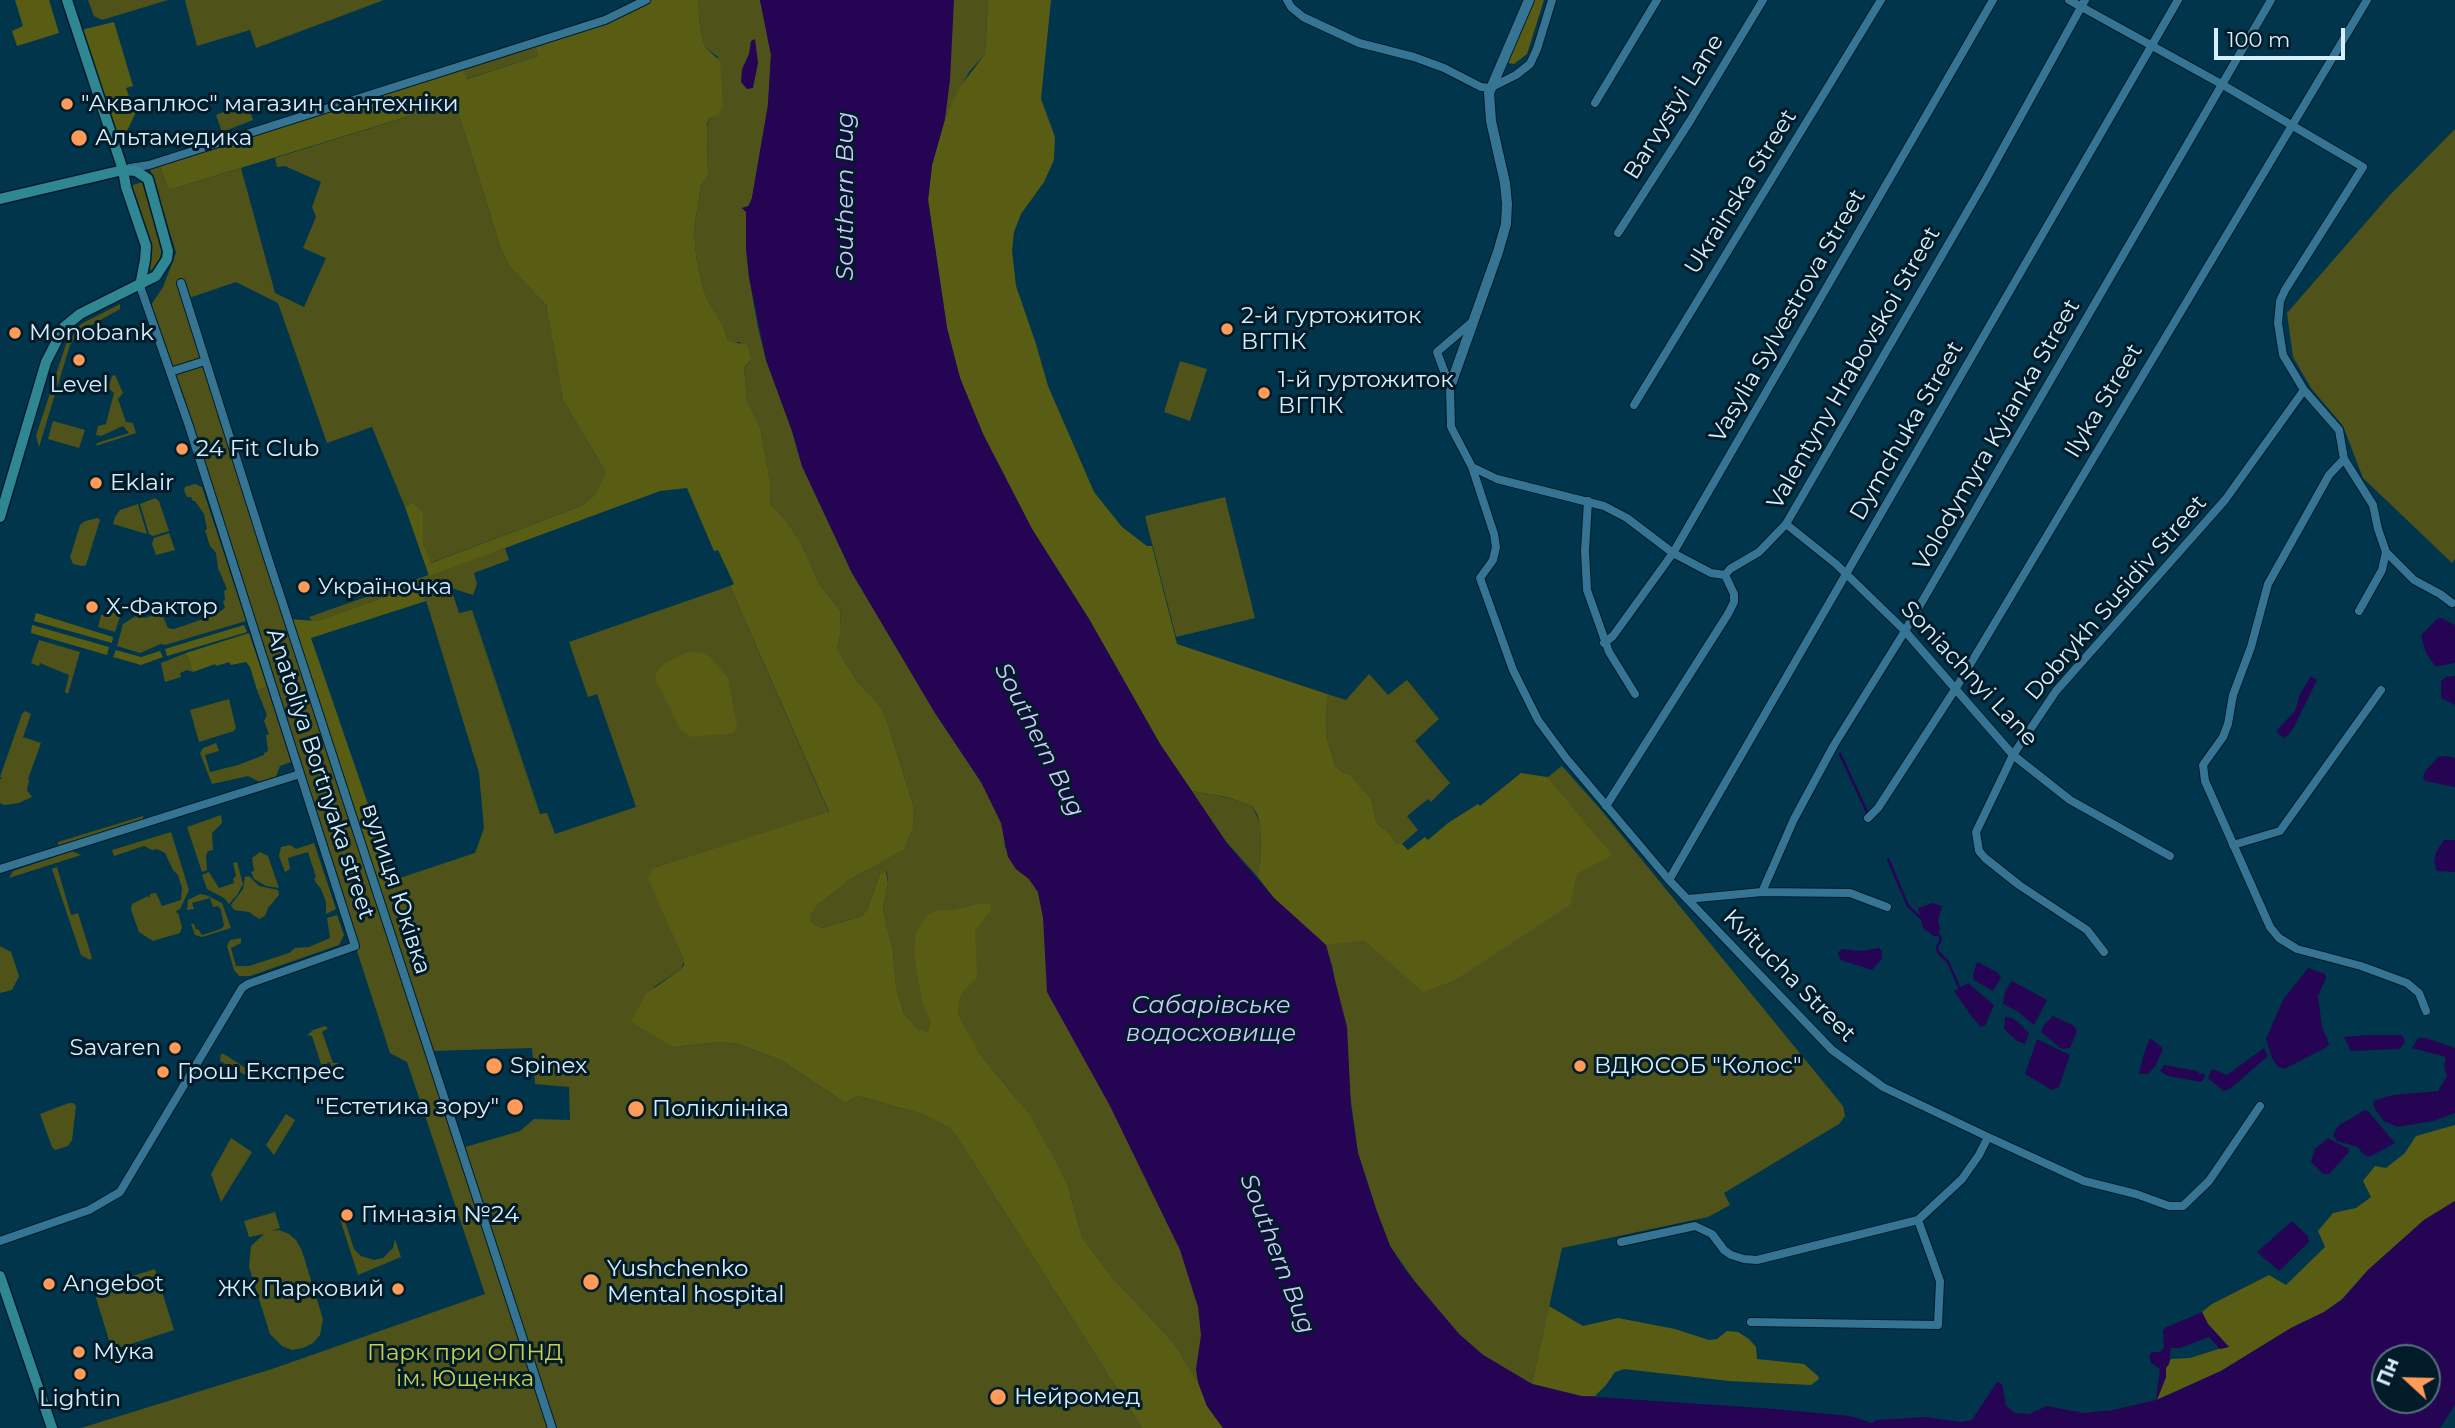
<!DOCTYPE html>
<meta charset="utf-8">
<style>
body{margin:0}
#map{position:relative;width:2455px;height:1428px;overflow:hidden;background:#00354b;font-family:Montserrat,sans-serif}
canvas{display:block}
.north{position:absolute;left:2371px;top:1344px;width:70px;height:70px;box-sizing:border-box;background:#021b28;border:2px solid #57707d;border-radius:50%;rotate:292deg;font-size:19px;font-weight:700;line-height:28px;text-align:center;color:#d7effd}
.north::after{content:'';display:block;margin:auto;width:24px;height:32px;background:#fe9b59;clip-path:polygon(50% 0,100% 100%,50% 72%,0 100%)}
.scale{position:absolute;left:2214px;top:28px;width:131px;height:32px;box-sizing:border-box;border:4px solid #d7effd;border-top:0;padding-left:9px;font-size:21px;line-height:24px;white-space:nowrap;color:#d7effd;-webkit-text-stroke:5px #021b28;paint-order:stroke}
</style>
<div id="map">
<canvas width="2455" height="1428"></canvas>
<div class="north">Пн</div>
<div class="scale">100 m</div>
</div>
<script>
const ctx = document.querySelector('canvas').getContext('2d');
ctx.lineJoin = 'round';
function fillPath(path, color) {
  ctx.fillStyle = color;
  ctx.fill(path, 'evenodd');
}
function toPath(rows) {
  const path = new Path2D();
  for (const r of rows) {
    path.moveTo(r[0], r[1]);
    for (let i = 2; i < r.length; i += 2) path.lineTo(r[i], r[i + 1]);
  }
  return path;
}
function stroke(path, color, width, dash) {
  ctx.strokeStyle = color;
  ctx.lineWidth = width;
  ctx.lineCap = dash ? 'butt' : 'round';
  ctx.setLineDash(dash || []);
  ctx.stroke(path);
}
function drawText(font, color, halo, rows, align = 'center') {
  ctx.font = font + ' Montserrat,sans-serif';
  ctx.lineWidth = 6;
  ctx.setLineDash([]);
  ctx.textBaseline = 'middle';
  ctx.strokeStyle = halo;
  ctx.fillStyle = color;
  for (const [text, x, y, turn = 0] of rows) {
    ctx.save();
    ctx.translate(x, y);
    ctx.rotate((+turn || 0) * Math.PI / 180);
    ctx.textAlign = isNaN(turn) ? turn : align;
    if (halo) ctx.strokeText(text, 0, 0);
    ctx.fillText(text, 0, 0);
    ctx.restore();
  }
}
const green = toPath([
 [88,0,168,0,102,20,94,16],
 [185,0,384,0,256,48,250,30,197,46],
 [698,0,760,0,771,55,768,105,752,198,748,206,742,208,746,212,749,277,758,328,766,360,792,431,802,466,852,573,935,713,981,782,996,810,1002,823,1005,847,1016,869,1029,879,1038,892,1043,917,1190,1217,1208,1369,1198,1382,1173,1342,1112,1277,1082,1237,1068,1186,1055,1159,1034,1122,1013,1094,983,1058,931,1026,929,1033,925,1033,917,1028,904,1014,896,987,893,952,883,909,888,884,887,871,880,874,867,910,862,916,822,928,810,921,810,916,818,905,849,880,904,850,913,829,914,808,886,718,880,706,857,681,837,649,841,631,840,610,820,585,800,541,786,521,770,503,771,486,760,427,747,400,744,368,750,362,740,342,731,343,728,341,723,325,708,301,702,285,696,255,694,230,701,185,708,174,707,127,710,117,718,57,705,47,700,27],
 [927,0,988,0,985,54,969,72,945,119],
 [534,42,538,56,466,79,462,65],
 [455,102,501,249,509,266,546,305,563,400,604,469,605,476,602,486,596,494,581,506,430,563,423,544,423,511,412,502,405,507,372,427,327,443,278,303,236,282,186,299,378,895,394,880,475,853,484,828,479,773,421,584,317,621,312,621,309,617,505,548,509,560,474,573,477,584,473,595,451,588,459,613,472,610,540,814,547,813,555,834,636,807,597,694,588,697,569,642,730,586,829,813,656,867,684,961,681,969,654,987,674,1047,719,1042,738,1044,781,1060,845,1103,858,1096,922,1114,948,1127,955,1134,1142,1428,81,1428,275,1368,485,1294,407,1062,390,1053,149,308,163,287,176,253,149,165,158,162,169,190,241,168,275,293,304,307,326,258,303,248,316,217,312,207,321,182,285,166,277,167,275,158],
 [532,1048,535,1084,569,1087,570,1120,534,1119,520,1131,462,1148,430,1051],
 [247,103,253,120,222,132,216,115],
 [2455,129,2455,559,2452,563,2363,478,2343,426,2311,388,2293,357,2287,313,2389,196],
 [142,182,162,248,160,258,152,270,148,269,130,186],
 [120,304,120,309,79,332,70,345,39,447,36,436,66,344,81,324],
 [1180,361,1207,369,1190,421,1164,412],
 [115,375,123,393,118,399,126,422,133,423,136,433,96,446,97,443,129,433,123,426,101,436,96,435,98,426,106,424,114,393,108,388,112,376],
 [53,421,85,430,79,448,48,439],
 [195,484,202,487,246,621,165,645,161,644,140,653,117,646,123,624,139,614,144,618,151,616,149,608,158,605,168,628,174,629,215,615,225,608,223,601,225,600,224,591,227,589,218,568,216,553,210,546,205,530,207,529,204,514,195,501,193,501,191,497,187,497,184,490,185,487],
 [1225,497,1255,618,1176,637,1145,516],
 [155,498,159,501,169,531,153,536,149,534,140,504],
 [138,504,147,534,113,524,115,517,120,510],
 [98,518,100,520,86,565,82,566,73,564,70,557,80,525,85,521],
 [169,533,175,550,156,555,152,544,154,538],
 [113,607,122,610,115,632,98,627,101,615,108,615],
 [39,640,80,652,68,694,65,692,69,675,40,663,39,666,31,663],
 [186,653,193,672,187,670,180,673,181,677,165,682,161,663],
 [1369,674,1388,695,1407,680,1439,719,1415,741,1450,783,1431,802,1428,799,1407,816,1418,830,1402,844,1397,844,1386,830,1377,824,1371,799,1350,774,1343,772,1335,766,1326,735,1327,694,1346,700],
 [267,687,291,762,280,766,276,777,260,782,248,776,212,784,200,753,203,748,216,743,219,751,205,755,210,772,238,765,264,755,264,753,268,751,266,735,269,734,264,721,267,715,257,690],
 [229,699,236,728,234,731,199,742,190,710],
 [25,711,31,714,23,737,41,743,28,779,29,780,27,790,32,797,19,803,4,805,0,803,0,780,2,778,0,777,22,714],
 [1562,766,1602,811,1843,1106,1845,1116,1839,1124,1724,1193,1730,1205,1708,1217,1562,1248,1532,1384,1483,1355,1459,1334,1425,1296,1390,1246,1376,1209,1358,1153,1333,969,1326,945,1488,824],
 [1192,791,1225,797,1252,806,1260,823,1261,856,1257,876,1221,836],
 [221,815,222,823,212,833,213,850,208,851,206,856,207,870,202,872,187,827],
 [143,816,143,819,58,846,58,842],
 [171,832,189,890,180,909,175,912,178,913,182,927,180,933,153,941,139,932,131,910,132,904,148,896,150,898,150,894,156,893,162,906,181,900,182,888,178,875,173,870,165,853,157,849,152,850,144,846,114,856,112,850],
 [314,843,336,909,326,914,326,902,321,889,316,883,314,879,316,877,308,852,288,858,290,869,285,872,279,856,281,847,290,845,296,849],
 [72,851,81,855,9,878,13,871],
 [260,852,268,856,279,888,266,886,254,879,251,872,254,871,252,858],
 [237,862,243,884,237,895,229,904,224,898,207,889,202,875,209,872,219,888,234,883,233,879,236,876,233,863],
 [57,867,71,915,78,913,92,958,90,960,81,955,52,869],
 [249,876,259,886,278,890,279,895,268,908,265,916,259,919,249,912,234,910,231,905,243,889,245,877],
 [200,894,206,895,222,903,231,928,202,937,195,935,191,924,194,924,196,930,198,929,202,935,221,929,224,926,221,910,218,906,213,907,210,898,192,903,194,909,187,910,188,900],
 [337,915,344,935,339,945,250,976,239,976,234,970,227,946,230,940,241,938,241,943,231,948,236,966,249,966,289,953,295,948,309,947,330,938,327,918],
 [0,946,11,952,19,976,12,990,0,993],
 [325,1026,328,1028,322,1032,333,1063,339,1063,332,1067,330,1062,324,1065,325,1070,322,1070,317,1068,321,1064,312,1036,307,1035,313,1030],
 [221,1054,224,1054,259,1077,258,1082,220,1061],
 [69,1103,73,1103,76,1106,72,1140,68,1146,55,1150,52,1147,40,1114],
 [286,1114,295,1120,274,1155,266,1145],
 [231,1138,252,1152,221,1202,211,1174],
 [275,1212,280,1228,272,1231,279,1230,289,1234,296,1240,302,1251,323,1319,320,1335,313,1343,303,1348,292,1350,282,1346,270,1334,249,1267,251,1246,264,1234,249,1237,244,1221],
 [343,1215,354,1249,361,1256,374,1260,383,1258,393,1248,395,1239,401,1257,358,1275,339,1216],
 [155,1269,174,1330,112,1350,93,1288]
]);
const forest = toPath([
 [15,0,49,0,59,33,17,46,12,31,23,26],
 [646,0,698,0,700,27,705,47,720,61,723,106,718,115,710,117,707,124,708,175,701,185,694,230,696,255,702,285,708,301,723,325,728,341,747,345,751,360,744,368,747,400,760,427,771,486,770,503,786,521,800,541,820,585,840,610,841,631,837,649,857,681,880,706,886,718,914,808,913,829,904,850,849,880,818,905,810,916,810,921,822,928,862,916,867,910,880,874,886,871,888,884,883,909,893,952,896,987,904,1014,918,1029,928,1033,931,1022,922,1001,914,954,916,933,926,917,934,911,953,910,984,903,991,905,991,910,975,931,977,978,962,992,958,1004,958,1015,979,1053,1030,1115,1055,1159,1068,1186,1082,1237,1112,1277,1173,1342,1198,1382,1207,1406,1223,1428,1142,1428,955,1134,948,1127,922,1114,858,1096,845,1103,781,1060,738,1044,719,1042,674,1047,631,1022,646,994,681,969,684,965,683,957,648,879,652,870,656,867,829,812,730,586,734,584,718,550,714,551,687,488,660,491,429,576,405,507,412,502,423,511,423,544,431,563,581,506,596,494,605,476,604,469,563,400,546,305,509,266,501,249,455,102,169,190,158,162,462,65,467,79,538,56,534,42,605,20],
 [988,0,1051,0,1041,99,1055,137,1054,160,1044,182,1021,214,1014,232,1012,251,1016,286,1036,344,1048,386,1094,492,1122,527,1147,546,1152,546,1177,644,1327,694,1326,735,1335,766,1343,772,1350,774,1371,799,1377,824,1386,830,1397,844,1402,844,1408,850,1425,837,1428,840,1448,823,1478,804,1480,806,1521,773,1547,777,1612,855,1577,874,1570,905,1455,980,1423,992,1364,940,1326,945,1274,898,1257,876,1261,856,1260,823,1257,814,1252,806,1226,797,1192,791,1160,744,1089,619,1032,529,983,434,960,378,947,328,928,200,932,165,945,119,960,87,985,54],
 [1532,0,1544,0,1527,54,1514,64,1507,63],
 [114,22,133,86,126,88,133,108,137,110,126,133,113,137,77,31],
 [421,584,426,601,311,638,394,880,378,895,288,619,317,621],
 [36,613,113,637,112,643,34,621],
 [32,625,109,647,107,655,31,633],
 [244,625,247,632,167,656,165,649],
 [249,633,267,687,257,690,250,667,246,662,231,665,229,662,216,666,215,664,193,672,186,653],
 [116,650,141,657,160,651,163,657,141,665,113,657],
 [687,652,702,653,710,657,728,678,737,726,733,733,692,737,680,729,656,680,656,674,665,663],
 [2455,1125,2455,1201,2424,1220,2368,1270,2342,1299,2324,1312,2291,1328,2221,1371,2156,1400,2166,1377,2166,1368,2171,1359,2190,1358,2228,1346,2208,1324,2202,1312,2212,1304,2269,1275,2286,1285,2325,1247,2318,1231,2333,1213,2356,1208,2371,1197,2363,1181,2375,1166,2386,1168,2405,1153,2416,1136],
 [1549,1306,1583,1326,1618,1318,1675,1329,1709,1340,1717,1339,1727,1331,1738,1332,1749,1339,1756,1347,1757,1359,1804,1364,1818,1376,1819,1379,1811,1385,1729,1381,1624,1369,1615,1372,1606,1385,1595,1396,1581,1396,1532,1384]
]);
const water = toPath([
 [760,0,954,0,950,80,945,119,932,165,928,200,947,328,960,378,983,434,1032,529,1089,619,1160,744,1229,846,1274,898,1326,945,1347,1027,1351,1107,1358,1153,1376,1209,1390,1246,1406,1271,1459,1334,1483,1355,1532,1384,1581,1396,1775,1409,1850,1416,1872,1423,1876,1420,1925,1417,1961,1422,1972,1420,1997,1382,2002,1384,2006,1406,2015,1413,2029,1414,2047,1406,2083,1413,2113,1410,2156,1400,2160,1369,2151,1363,2149,1355,2152,1352,2160,1352,2164,1348,2163,1330,2165,1328,2202,1312,2208,1324,2229,1347,2220,1349,2209,1337,2180,1348,2171,1348,2169,1364,2166,1368,2166,1377,2157,1400,2221,1371,2291,1328,2324,1312,2342,1300,2368,1270,2424,1220,2455,1201,2455,1405,2440,1428,1223,1428,1207,1406,1198,1382,1196,1369,1201,1335,1198,1307,1180,1250,1110,1106,1047,992,1043,917,1038,892,1029,879,1016,869,1008,857,1001,823,981,782,935,713,852,573,802,466,792,431,766,360,749,277,746,250,746,212,742,208,749,206,752,198,768,105,771,55],
 [2427,1358,2427,1400,2385,1400,2385,1358],
 [755,39,758,63,753,88,747,89,741,82,742,69,749,54,751,41],
 [2441,618,2455,625,2455,663,2439,666,2435,666,2426,653,2421,635,2437,619],
 [2311,676,2317,680,2293,729,2285,738,2278,734,2277,730,2295,711,2300,694],
 [2455,676,2455,705,2441,698,2441,681,2446,677],
 [2446,756,2455,758,2455,787,2425,781,2423,776,2426,770,2438,757],
 [2444,840,2455,840,2455,872,2437,871,2434,862,2436,852],
 [1933,903,1942,906,1938,921,1940,930,1937,936,1934,936,1923,928,1918,908],
 [1879,948,1882,951,1882,959,1872,970,1841,960,1839,957,1838,952,1843,949,1860,951],
 [1977,962,1997,972,2001,977,1993,991,1974,980,1973,975],
 [2308,968,2325,974,2326,978,2318,996,2322,1027,2329,1044,2327,1047,2284,1069,2278,1067,2272,1058,2266,1039,2283,1000],
 [2012,981,2047,1000,2034,1025,2017,1011,2003,1004,2005,991],
 [1968,983,1994,1005,1985,1026,1981,1027,1972,1017,1954,991],
 [2053,1016,2074,1026,2077,1031,2070,1048,2062,1049,2041,1032,2044,1025],
 [2005,1017,2012,1018,2017,1021,2029,1033,2025,1044,2017,1041,2004,1029],
 [2368,1035,2402,1035,2405,1042,2400,1049,2351,1051,2344,1037],
 [2150,1038,2162,1047,2162,1051,2156,1065,2148,1074,2139,1074,2144,1053],
 [2418,1038,2426,1038,2455,1048,2455,1113,2433,1121,2397,1127,2384,1121,2375,1109,2373,1104,2375,1100,2393,1095,2438,1091,2447,1076,2444,1067,2446,1057,2412,1048],
 [2037,1039,2070,1055,2059,1087,2052,1090,2025,1074],
 [2264,1048,2268,1056,2230,1089,2223,1091,2208,1078,2212,1069,2227,1075],
 [2164,1065,2197,1071,2200,1074,2204,1073,2205,1077,2201,1082,2168,1076,2160,1071],
 [2365,1110,2368,1111,2395,1143,2369,1157,2362,1153,2358,1147,2337,1141,2333,1135,2338,1126],
 [2328,1138,2349,1149,2349,1152,2329,1174,2323,1174,2311,1162,2315,1149],
 [2292,1221,2308,1236,2309,1242,2279,1271,2257,1252]
]);
const stream = toPath([
 [1840,754,1868,814],
 [1888,859,1908,906,1924,921],
 [1938,934,1941,939,1937,947,1938,952,1948,962,1959,987]
]);
const minor = toPath([
 [1287,0,1291,7,1303,17,1359,43,1414,57,1444,68,1481,87,1490,88,1516,75,1530,64,1537,49,1552,0],
 [2069,0,2223,85,2363,167,2285,290,2280,301,2278,323,2283,355,2304,390,2339,430,2344,459,2373,505,2378,529,2386,552,2382,570,2359,611],
 [1595,103,1657,0],
 [130,168,149,165,605,20,646,0],
 [1618,233,1690,121,1763,0],
 [181,283,266,552,552,1428],
 [1472,322,1437,352,1450,387,1451,427,1472,467,1497,479,1604,506,1627,518,1673,553,1711,573,1725,575],
 [170,372,205,361],
 [1634,405,1881,0],
 [2344,459,2329,475,2268,584,2251,647,2233,695,2228,724,2223,737,2203,765,2205,781,2270,927,2279,938,2297,949,2361,966,2407,983,2419,993,2426,1011],
 [1472,467,1494,534,1496,547,1493,560,1480,578,1513,670,1538,720,1566,758,1669,880,1832,1050,1883,1087,1988,1137,2084,1181,2136,1194,2169,1206,2183,1206,2209,1181,2260,1106],
 [1588,501,1585,551,1587,590,1609,652,1635,694],
 [1786,524,1836,564,1905,631,2013,755,2070,800,2170,856],
 [2386,552,2414,580,2440,594,2452,603],
 [1604,643,1613,636,1673,553,1993,0],
 [1606,806,1728,614,1734,602,1734,594,1725,575,1730,569,1759,552,1786,524,1985,181,2085,0],
 [1868,818,1878,808,1956,688,2367,0],
 [2233,845,2280,831,2381,690],
 [0,869,300,774],
 [1669,880,2178,0],
 [1762,892,1794,819,1834,745,1905,631,2271,0],
 [1687,899,1762,892,1850,893,1887,907],
 [2104,952,2087,930,2019,885,1985,858,1979,851,1976,832,2013,755,2056,691,2225,500,2304,390],
 [0,1241,89,1210,120,1192,242,988,248,984,355,946,189,426,140,286],
 [1621,1242,1695,1226,1712,1234,1724,1250,1731,1255,1744,1259,1757,1260,1918,1220],
 [1751,1322,1938,1325,1940,1281,1918,1220,1962,1179,1979,1155,1988,1137]
]);
const tertiary = toPath([
 [1450,387,1498,252,1506,224,1507,204,1505,183,1491,121,1489,93,1529,0]
]);
const secondary = toPath([
 [67,0,123,170,126,187,146,246,145,260,140,286],
 [0,199,123,170,136,171,148,179,168,251,167,259,156,276,80,314,64,327,46,362,0,517],
 [0,1276,52,1428]
]);
const markers = [
 [67,104,7,"#fe9b59"],
 [79,138,9,"#fe9b59"],
 [1227,329,7,"#fe9b59"],
 [15,333,7,"#fe9b59"],
 [79,360,7,"#fe9b59"],
 [1264,393,7,"#fe9b59"],
 [182,449,7,"#fe9b59"],
 [96,483,7,"#fe9b59"],
 [304,587,7,"#fe9b59"],
 [92,607,7,"#fe9b59"],
 [175,1048,7,"#fe9b59"],
 [494,1066,9,"#fe9b59"],
 [1580,1066,7,"#fe9b59"],
 [163,1072,7,"#fe9b59"],
 [515,1107,9,"#fe9b59"],
 [636,1109,9,"#fe9b59"],
 [347,1215,7,"#fe9b59"],
 [591,1282,9,"#fe9b59"],
 [49,1284,7,"#fe9b59"],
 [398,1289,7,"#fe9b59"],
 [79,1352,7,"#fe9b59"],
 [80,1374,7,"#fe9b59"],
 [998,1397,9,"#fe9b59"]
];
const poiNames = [
 ["\"Акваплюс\" магазин сантехніки",81,104],
 ["Альтамедика",95,138],
 ["2-й гуртожиток",1241,316],
 ["ВГПК",1241,342],
 ["Monobank",29,333],
 ["1-й гуртожиток",1278,380],
 ["ВГПК",1278,406],
 ["Level",79,385,"center"],
 ["24 Fit Club",196,449],
 ["Eklair",110,483],
 ["Україночка",318,587],
 ["X-Фактор",106,607],
 ["Savaren",161,1048,"right"],
 ["Spinex",510,1066],
 ["ВДЮСОБ \"Колос\"",1594,1066],
 ["Грош Експрес",177,1072],
 ["\"Естетика зору\"",499,1107,"right"],
 ["Поліклініка",652,1109],
 ["Гімназія №24",361,1215],
 ["Yushchenko",607,1269],
 ["Mental hospital",607,1295],
 ["Angebot",63,1284],
 ["ЖК Парковий",384,1289,"right"],
 ["Мука",93,1352],
 ["Нейромед",1014,1397],
 ["Lightin",80,1399,"center"]
];
const streetNames = [
 ["Barvystyi Lane",1674,107,-58],
 ["Ukrainska Street",1741,192,-58],
 ["Vasylia Sylvestrova Street",1788,316,-60],
 ["Valentyny Hrabovskoi Street",1854,368,-60],
 ["Ilyka Street",2104,401,-59],
 ["Dymchuka Street",1907,431,-60],
 ["Volodymyra Kyianka Street",1997,435,-60],
 ["Dobrykh Susidiv Street",2116,598,-49],
 ["Soniachnyi Lane",1969,674,47],
 ["Anatoliya Bortnyaka street",320,774,72],
 ["вулиця Юківка",396,889,72],
 ["Kvitucha Street",1789,976,45]
];
const parkNames = [
 ["Парк при ОПНД",465,1353],
 ["ім. Ющенка",465,1379]
];
const waterNames = [
 ["Southern Bug",846,196,-90],
 ["Southern Bug",1039,740,63],
 ["Сабарівське",1211,1006],
 ["водосховище",1211,1034],
 ["Southern Bug",1277,1254,69]
];
fillPath(green, '#4f5319');
fillPath(forest, '#595d13');
fillPath(water, '#250453');
stroke(stream, '#250453', 2.5);
stroke(minor, '#001c2b', 10);
stroke(tertiary, '#001c2b', 12);
stroke(secondary, '#001c2b', 13);
stroke(minor, '#367493', 8);
stroke(tertiary, '#367493', 10);
stroke(secondary, '#2f8793', 10);
for (const [x, y, r, color] of markers) {
  const dot = new Path2D();
  dot.arc(x, y, r, 0, 2 * Math.PI);
  ctx.fillStyle = color;
  ctx.fill(dot);
  stroke(dot, '#021b28', 2.5);
}
drawText('23px', '#d7effd', '#021b28', poiNames, 'left');
drawText('23px', '#d7effd', '#021b28', streetNames);
drawText('23px', '#c6cf50', '#021b28', parkNames);
drawText('italic 24px', '#cfc6fb', '#021b28', waterNames);
</script>
